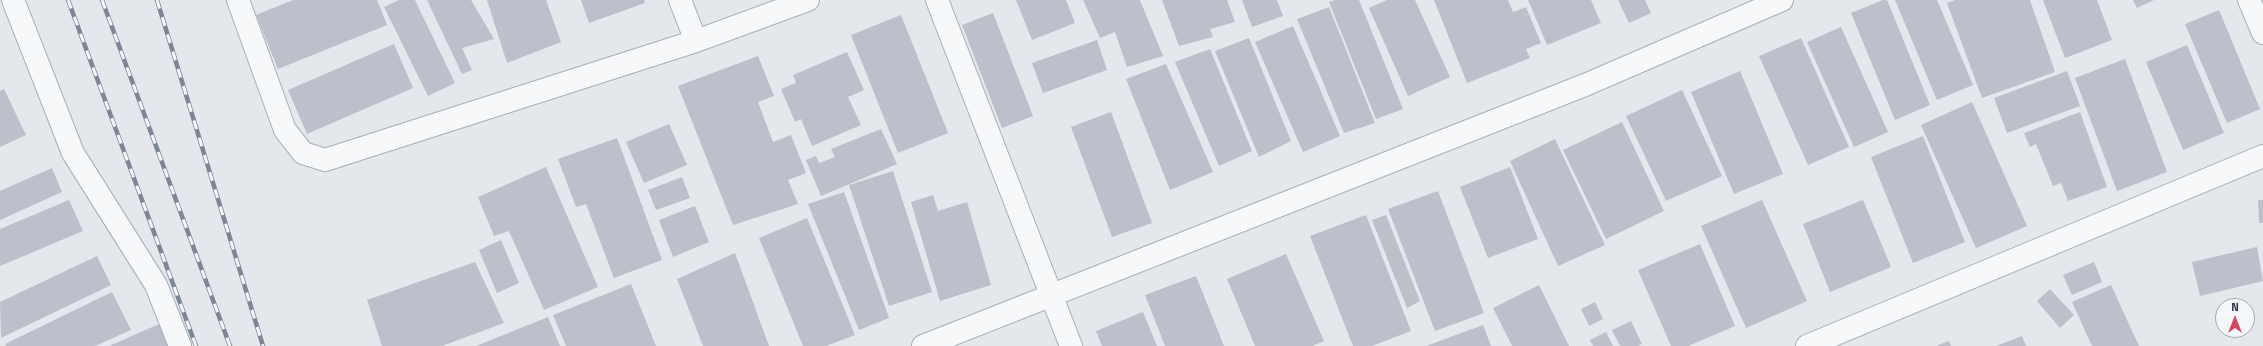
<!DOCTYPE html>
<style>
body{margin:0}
#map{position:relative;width:2263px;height:346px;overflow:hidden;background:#e4e7ec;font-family:"Titillium Web",sans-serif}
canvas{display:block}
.north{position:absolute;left:2215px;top:298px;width:40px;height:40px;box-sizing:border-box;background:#f4f6f9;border:1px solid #a4a8b1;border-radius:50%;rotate:0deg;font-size:11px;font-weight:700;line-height:16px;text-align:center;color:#2b3445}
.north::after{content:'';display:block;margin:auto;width:14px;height:18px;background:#d1495b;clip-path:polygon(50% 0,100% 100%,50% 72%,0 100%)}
</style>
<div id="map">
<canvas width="2263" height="346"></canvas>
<div class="north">N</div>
</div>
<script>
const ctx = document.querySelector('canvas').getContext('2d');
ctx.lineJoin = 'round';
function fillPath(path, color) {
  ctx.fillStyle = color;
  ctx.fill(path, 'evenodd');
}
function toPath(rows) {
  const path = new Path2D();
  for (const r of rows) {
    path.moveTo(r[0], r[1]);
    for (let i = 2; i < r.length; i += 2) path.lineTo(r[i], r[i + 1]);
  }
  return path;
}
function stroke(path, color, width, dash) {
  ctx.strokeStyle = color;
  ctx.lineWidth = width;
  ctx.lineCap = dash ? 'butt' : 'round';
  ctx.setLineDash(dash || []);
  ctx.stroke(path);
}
const building = toPath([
 [293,0,377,0,387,25,278,69,256,15],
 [399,0,415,0,455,83,428,96,384,7],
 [427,0,471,0,494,39,462,48,472,70,462,74],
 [487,0,546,0,561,42,507,63],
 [581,0,644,0,645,3,589,23],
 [1016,0,1066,0,1075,23,1032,40],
 [1083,0,1140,0,1163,56,1127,67,1115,32,1100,38],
 [1162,0,1227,0,1235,22,1210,29,1213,37,1179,46],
 [1242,0,1277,0,1283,16,1252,27],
 [1335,0,1359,0,1403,109,1376,119,1329,2],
 [1387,0,1415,0,1450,77,1408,96,1369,8],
 [1434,0,1508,0,1513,12,1526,7,1541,43,1526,49,1530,58,1467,83],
 [1528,0,1591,0,1601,23,1547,45],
 [1618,0,1645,0,1651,13,1629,23],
 [1883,0,1887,0,1930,105,1895,120,1851,13],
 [1895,0,1937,0,1973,85,1937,100],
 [1955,0,2030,0,2055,72,1982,98,1947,3],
 [2043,0,2097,0,2112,40,2065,58],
 [2133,0,2154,0,2137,8],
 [1329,7,1375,123,1344,133,1297,19],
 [2219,10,2260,109,2227,123,2185,24],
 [993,13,1033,116,1002,128,962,25],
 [901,15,948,133,898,153,851,35],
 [1293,26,1340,136,1303,152,1255,42],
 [1841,27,1888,132,1854,147,1807,42],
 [1249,38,1291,141,1259,157,1215,51],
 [1801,38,1849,147,1808,165,1759,56],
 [1097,40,1107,70,1043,93,1032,63],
 [394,44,413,88,307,134,288,90],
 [2187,45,2224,133,2183,150,2146,62],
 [1210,49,1252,151,1219,166,1175,62],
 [847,52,864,90,848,97,861,125,812,146,801,119,795,122,781,89,796,83,793,75],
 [758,56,774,96,758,102,773,142,791,135,806,173,788,180,798,204,733,225,678,86],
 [2125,59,2167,172,2117,191,2075,78],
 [1166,64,1213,172,1170,190,1126,79],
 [1740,71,1783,174,1734,194,1691,92],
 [2067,71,2080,106,2007,133,1994,98],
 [4,89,26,135,0,147,0,91],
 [1682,90,1722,176,1666,201,1626,116],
 [1972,102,2027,226,1976,248,1921,125],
 [1111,112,1152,223,1112,237,1071,127],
 [2080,112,2107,187,2068,201,2061,183,2053,186,2036,144,2030,147,2024,133],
 [1622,122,1664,211,1606,239,1563,150],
 [669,124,687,165,644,183,626,142],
 [881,129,897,164,821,196,806,160,816,156,819,163,835,157,831,149],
 [1923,136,1965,242,1913,263,1871,157],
 [617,138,662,260,614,278,586,204,576,207,558,159],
 [1555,139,1605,245,1558,266,1510,161],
 [546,167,598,287,544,310,509,231,494,236,478,197],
 [1510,167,1538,239,1488,258,1460,187],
 [52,168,62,192,0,220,0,191],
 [893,171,932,292,889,306,849,185],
 [682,177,690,198,656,210,648,190],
 [1438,191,1484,313,1435,331,1388,209],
 [844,192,889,318,859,330,808,204],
 [933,195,938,211,967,202,991,285,940,301,911,202],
 [69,200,83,231,0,266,0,229],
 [1762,200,1807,301,1746,328,1701,226],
 [1863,200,1891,267,1830,292,1803,224],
 [2258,200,2263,200,2263,223,2259,223],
 [695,206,709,242,673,257,659,220],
 [1366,215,1411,331,1372,346,1353,346,1310,236],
 [1386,215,1420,301,1407,308,1372,220],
 [807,218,855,335,826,346,803,346,759,238],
 [501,240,519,283,497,293,479,250],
 [1700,244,1735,326,1688,346,1671,346,1638,270],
 [2257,247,2263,281,2200,296,2192,262],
 [735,253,769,346,703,346,677,279],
 [1286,254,1324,341,1312,346,1255,346,1227,279],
 [97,256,111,285,1,338,0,302],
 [475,262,504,323,442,346,382,346,367,300],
 [2094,262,2102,282,2072,295,2063,275],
 [1196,276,1224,346,1165,346,1145,295],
 [631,284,656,346,566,346,553,315],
 [1539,285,1569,346,1512,346,1493,308],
 [2111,285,2139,346,2092,346,2072,302],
 [2050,289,2074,315,2060,328,2037,301],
 [112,292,131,330,95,346,6,346,5,344],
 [1595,302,1603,319,1589,326,1581,309],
 [1143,312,1157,346,1102,346,1096,331],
 [548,317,560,346,476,346],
 [166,321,175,346,109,346],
 [1631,321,1642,344,1637,346,1620,346,1612,330],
 [1483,325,1491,346,1426,346],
 [1606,332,1613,346,1593,346,1590,340],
 [2022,336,2026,346,1996,346],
 [1949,341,1951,346,1936,346]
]);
const minor = toPath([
 [13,0,73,153,156,285,180,346],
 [238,0,285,130,303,153,325,160,696,41,808,0],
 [680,0,696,41],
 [937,0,1071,346],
 [2249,0,2263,33],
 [923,346,1585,85,1782,0],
 [1807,346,2263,156]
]);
const rail = toPath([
 [68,0,196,346],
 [102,0,230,346],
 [157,0,263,346]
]);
fillPath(building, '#bbc0ca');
stroke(minor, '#a9aeb7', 24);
stroke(minor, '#f7f8fa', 22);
stroke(rail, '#7d8696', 4.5);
stroke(rail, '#f4f6f9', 3, [9]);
</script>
